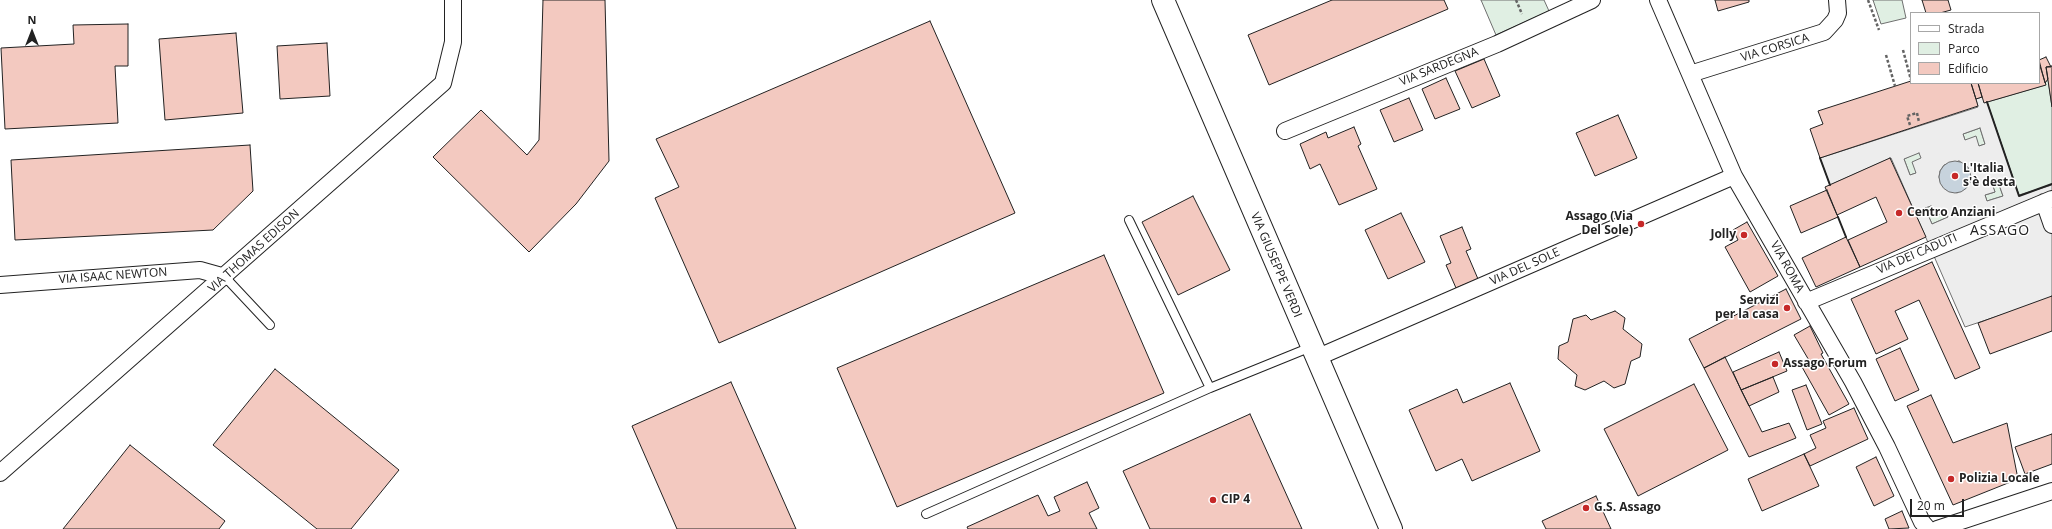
<!DOCTYPE html>
<meta charset="utf-8">
<style>
body{margin:0}
#map{position:relative;width:2052px;height:529px;overflow:hidden;background:#fff;font-family:"Open Sans",sans-serif}
canvas{display:block}
.legend{position:absolute;left:1910px;top:12px;width:130px;height:72px;box-sizing:border-box;background:#fff;border:1px solid #a7a7a7;margin:0;padding:5px 7px;list-style:none;font-size:12px;color:#222}
.legend li{display:flex;align-items:center;gap:8px;height:20px}
.legend b{width:20px;border:1px solid #a7a7a7}
.north{position:absolute;left:12px;top:12px;width:40px;height:40px;-webkit-text-stroke:3px #fff;paint-order:stroke;rotate:0deg;font-size:11px;font-weight:700;line-height:16px;text-align:center;color:#222}
.north::after{content:'';display:block;margin:auto;width:14px;height:18px;background:#222;clip-path:polygon(50% 0,100% 100%,50% 72%,0 100%)}
.scale{position:absolute;left:1910px;top:499px;width:54px;height:18px;box-sizing:border-box;border:2px solid #222;border-top:0;padding-left:5px;font-size:12px;line-height:14px;white-space:nowrap;color:#222;-webkit-text-stroke:3px #fff;paint-order:stroke}
</style>
<div id="map">
<canvas width="2052" height="529"></canvas>
<ul class="legend">
<li><b style="height:5px;background:#fff"></b>Strada</li>
<li><b style="height:11px;background:#e0efe3"></b>Parco</li>
<li><b style="height:11px;background:#f3c9c0"></b>Edificio</li>
</ul>
<div class="north">N</div>
<div class="scale">20 m</div>
</div>
<script>
const ctx = document.querySelector('canvas').getContext('2d');
ctx.lineJoin = 'round';
function fillPath(path, color) {
  ctx.fillStyle = color;
  ctx.fill(path, 'evenodd');
}
function toPath(rows) {
  const path = new Path2D();
  for (const r of rows) {
    if (r.length === 3) {
      path.moveTo(r[0] + r[2], r[1]);
      path.arc(r[0], r[1], r[2], 0, 2 * Math.PI);
      continue;
    }
    path.moveTo(r[0], r[1]);
    for (let i = 2; i < r.length; i += 2) path.lineTo(r[i], r[i + 1]);
  }
  return path;
}
function stroke(path, color, width, dash) {
  ctx.strokeStyle = color;
  ctx.lineWidth = width;
  ctx.lineCap = dash ? 'butt' : 'round';
  ctx.setLineDash(dash || []);
  ctx.stroke(path);
}
function drawText(font, color, halo, rows, align = 'center') {
  ctx.font = font + ' "Open Sans",sans-serif';
  ctx.lineWidth = 3;
  ctx.setLineDash([]);
  ctx.textBaseline = 'middle';
  ctx.strokeStyle = halo;
  ctx.fillStyle = color;
  for (const [text, x, y, turn = 0] of rows) {
    ctx.save();
    ctx.translate(x, y);
    ctx.rotate((+turn || 0) * Math.PI / 180);
    ctx.textAlign = isNaN(turn) ? turn : align;
    if (halo) ctx.strokeText(text, 0, 0);
    ctx.fillText(text, 0, 0);
    ctx.restore();
  }
}
const green = toPath([
 [1481,0,1544,0,1549,11,1496,35,1481,0],
 [1873,0,1902,0,1906,18,1881,24,1873,0],
 [2048,79,2052,107,2052,184,2019,196,1987,102,2045,85,2045,83,2048,79],
 [1980,128,1985,144,1979,146,1965,140,1963,134,1980,128],
 [1919,152,1922,158,1916,173,1910,175,1904,159,1919,152],
 [1997,179,2003,196,1987,201,1985,195,1995,192,1991,181,1997,179],
 [1931,206,1946,211,1948,217,1932,224,1925,208,1931,206]
]);
const parking = toPath([
 [1982,97,1987,102,2019,195,2052,185,2052,298,1965,327,1891,158,1830,185,1820,158,1978,107,1976,99,1982,97],
 [1980,128,1985,144,1979,146,1976,136,1965,140,1963,134,1980,128],
 [1919,153,1921,158,1912,162,1916,173,1910,175,1904,159,1919,153],
 [1959,161,1968,167,1971,177,1967,187,1957,193,1941,184,1939,177,1940,171,1944,165,1959,161],
 [1997,179,2003,196,1987,201,1985,195,1995,192,1991,181,1997,179],
 [1931,206,1935,216,1946,212,1948,217,1932,224,1925,208,1931,206]
]);
const water = toPath([
 [1955,177,16]
]);
const building = toPath([
 [543,0,605,0,609,161,576,204,529,252,433,157,481,110,527,155,539,140,543,0],
 [1332,0,1444,0,1448,9,1269,85,1248,35,1332,0],
 [1715,0,1749,0,1749,2,1718,11,1715,0],
 [1922,0,1948,0,1951,10,1940,13,1926,13,1922,0],
 [930,21,1015,213,719,343,655,198,679,187,656,139,930,21],
 [128,24,128,66,115,66,118,123,5,129,1,48,74,44,73,25,128,24],
 [236,33,243,113,165,120,159,39,236,33],
 [327,43,330,96,280,99,277,46,327,43],
 [2046,57,2051,67,2046,67,2048,79,2045,83,2039,60,2046,57],
 [1484,59,1500,96,1472,108,1455,71,1484,59],
 [2039,63,2046,85,1984,103,1978,83,2039,83,2039,63],
 [2052,66,2052,107,2046,67,2052,66],
 [1446,78,1460,109,1435,119,1422,89,1446,78],
 [1911,81,1911,83,1971,83,1978,106,1820,158,1810,129,1823,124,1818,111,1911,81],
 [1971,83,1978,83,1982,97,1976,99,1971,83],
 [1409,98,1423,130,1394,142,1380,110,1409,98],
 [1618,115,1637,158,1595,176,1576,133,1618,115],
 [1354,127,1361,144,1358,146,1377,189,1339,205,1320,164,1310,169,1300,144,1326,132,1328,138,1354,127],
 [250,145,253,191,213,230,15,240,11,160,250,145],
 [1890,158,1926,237,1860,267,1848,240,1887,222,1876,197,1837,215,1825,187,1890,158],
 [1827,190,1838,217,1801,233,1790,206,1827,190],
 [1193,196,1230,270,1178,295,1142,222,1193,196],
 [1401,213,1425,262,1388,279,1365,230,1401,213],
 [1747,222,1778,276,1750,292,1725,247,1738,240,1733,230,1747,222],
 [1462,227,1471,249,1466,251,1478,279,1456,288,1446,265,1451,263,1440,236,1462,227],
 [1846,237,1860,267,1816,287,1802,258,1846,237],
 [1104,255,1164,393,897,507,837,368,1104,255],
 [1932,262,1980,368,1955,379,1919,300,1895,311,1908,339,1876,354,1851,299,1932,262],
 [1786,289,1801,319,1704,368,1689,339,1786,289],
 [2052,296,2052,331,1990,354,1978,323,2052,296],
 [1615,311,1625,318,1623,329,1642,344,1640,357,1631,361,1625,384,1614,388,1604,381,1585,390,1575,386,1577,375,1558,359,1559,346,1568,342,1573,319,1586,315,1591,320,1615,311],
 [1810,326,1823,353,1821,354,1849,404,1829,415,1802,367,1810,362,1794,335,1810,326],
 [1900,348,1919,390,1895,401,1876,359,1900,348],
 [1779,352,1787,371,1741,390,1733,372,1779,352],
 [1725,357,1762,432,1789,423,1796,438,1749,457,1704,368,1725,357],
 [275,369,399,470,351,529,317,529,213,445,275,369],
 [1773,377,1779,392,1749,406,1741,390,1773,377],
 [731,382,796,529,677,529,632,426,731,382],
 [1510,383,1540,451,1472,481,1462,459,1436,471,1409,410,1457,389,1463,403,1510,383],
 [1694,384,1728,450,1638,496,1604,429,1694,384],
 [1806,385,1822,424,1807,430,1792,390,1806,385],
 [1931,395,1953,443,2007,423,2018,479,1953,505,1907,406,1931,395],
 [1854,408,1868,439,1810,466,1804,454,1816,448,1810,435,1826,428,1823,421,1854,408],
 [1250,414,1302,529,1150,529,1123,471,1250,414],
 [2052,434,2052,464,2025,474,2015,447,2052,434],
 [130,445,225,521,219,529,63,529,130,445],
 [1804,454,1819,486,1762,511,1748,479,1804,454],
 [1876,457,1894,496,1874,506,1856,467,1876,457],
 [1087,482,1099,508,1089,513,1097,529,968,529,967,527,1038,495,1048,516,1060,511,1054,497,1087,482],
 [1596,496,1611,529,1546,529,1542,521,1596,496],
 [1902,511,1909,528,1889,529,1885,519,1902,511]
]);
const path = toPath([
 [1516,0,1522,14],
 [1868,0,1879,30],
 [1903,50,1911,80],
 [1886,55,1895,86],
 [1910,125,1907,116,1917,113,1919,122]
]);
const lane = toPath([
 [1129,220,1210,388,1311,347],
 [225,277,270,325],
 [926,514,1210,388]
]);
const street = toPath([
 [1658,0,1734,176,1853,382,1887,447,1922,522,1928,529],
 [1690,74,1824,32,1835,20,1838,13,1837,0],
 [1285,131,1497,44,1592,0],
 [2044,202,2052,225],
 [0,285,200,270,225,277],
 [1806,302,2052,199],
 [1316,358,1734,176],
 [0,473,443,83,453,42,453,0],
 [1937,529,2052,491]
]);
const secondary = toPath([
 [1163,0,1391,529]
]);
const wall = toPath([
 [1987,102,2019,196,2052,184],
 [1820,158,1830,185],
 [1838,217,1846,237]
]);
const markers = [
 [1955,176,4,"#c62828"],
 [1899,213,4,"#c62828"],
 [1641,224,4,"#c62828"],
 [1744,235,4,"#c62828"],
 [1787,308,4,"#c62828"],
 [1775,364,4,"#c62828"],
 [1951,479,4,"#c62828"],
 [1213,500,4,"#c62828"],
 [1586,508,4,"#c62828"]
];
const streetNames = [
 ["VIA CORSICA",1775,48,-17],
 ["VIA SARDEGNA",1439,67,-22],
 ["VIA THOMAS EDISON",254,251,-42],
 ["VIA DEI CADUTI",1917,254,-23],
 ["VIA GIUSEPPE VERDI",1276,265,67],
 ["VIA DEL SOLE",1525,267,-24],
 ["VIA ROMA",1787,267,61],
 ["VIA ISAAC NEWTON",113,276,-4]
];
const poiNames = [
 ["L'Italia",1963,169],
 ["s'è desta",1963,183],
 ["Centro Anziani",1907,213],
 ["Assago (Via",1633,217,"right"],
 ["Del Sole)",1633,231,"right"],
 ["Jolly",1736,235,"right"],
 ["Servizi",1779,301,"right"],
 ["per la casa",1779,315,"right"],
 ["Assago Forum",1783,364],
 ["Polizia Locale",1959,479],
 ["CIP 4",1221,500],
 ["G.S. Assago",1594,508]
];
const quarterNames = [
 ["ASSAGO",2000,231]
];
fillPath(green, '#e0efe3');
stroke(green, '#6f6f6f', 1);
fillPath(parking, '#ededed');
stroke(parking, '#6f6f6f', 1);
fillPath(water, '#c7d3dd');
stroke(water, '#6f6f6f', 1);
fillPath(building, '#f3c9c0');
stroke(building, '#222', 1);
stroke(lane, '#222', 10);
stroke(street, '#222', 18);
stroke(secondary, '#222', 24);
stroke(path, '#646464', 2.5, [3, 2]);
stroke(lane, '#fff', 8);
stroke(street, '#fff', 16);
stroke(secondary, '#fff', 22);
stroke(wall, '#222', 2);
for (const [x, y, r, color] of markers) {
  const dot = new Path2D();
  dot.arc(x, y, r, 0, 2 * Math.PI);
  ctx.fillStyle = color;
  ctx.fill(dot);
  stroke(dot, '#fff', 1.5);
}
drawText('12px', '#222', '#fff', streetNames);
drawText('bold 12px', '#222', '#fff', poiNames, 'left');
ctx.letterSpacing = '1px';
drawText('14px', '#222', '#fff', quarterNames);
ctx.letterSpacing = '0px';
</script>
